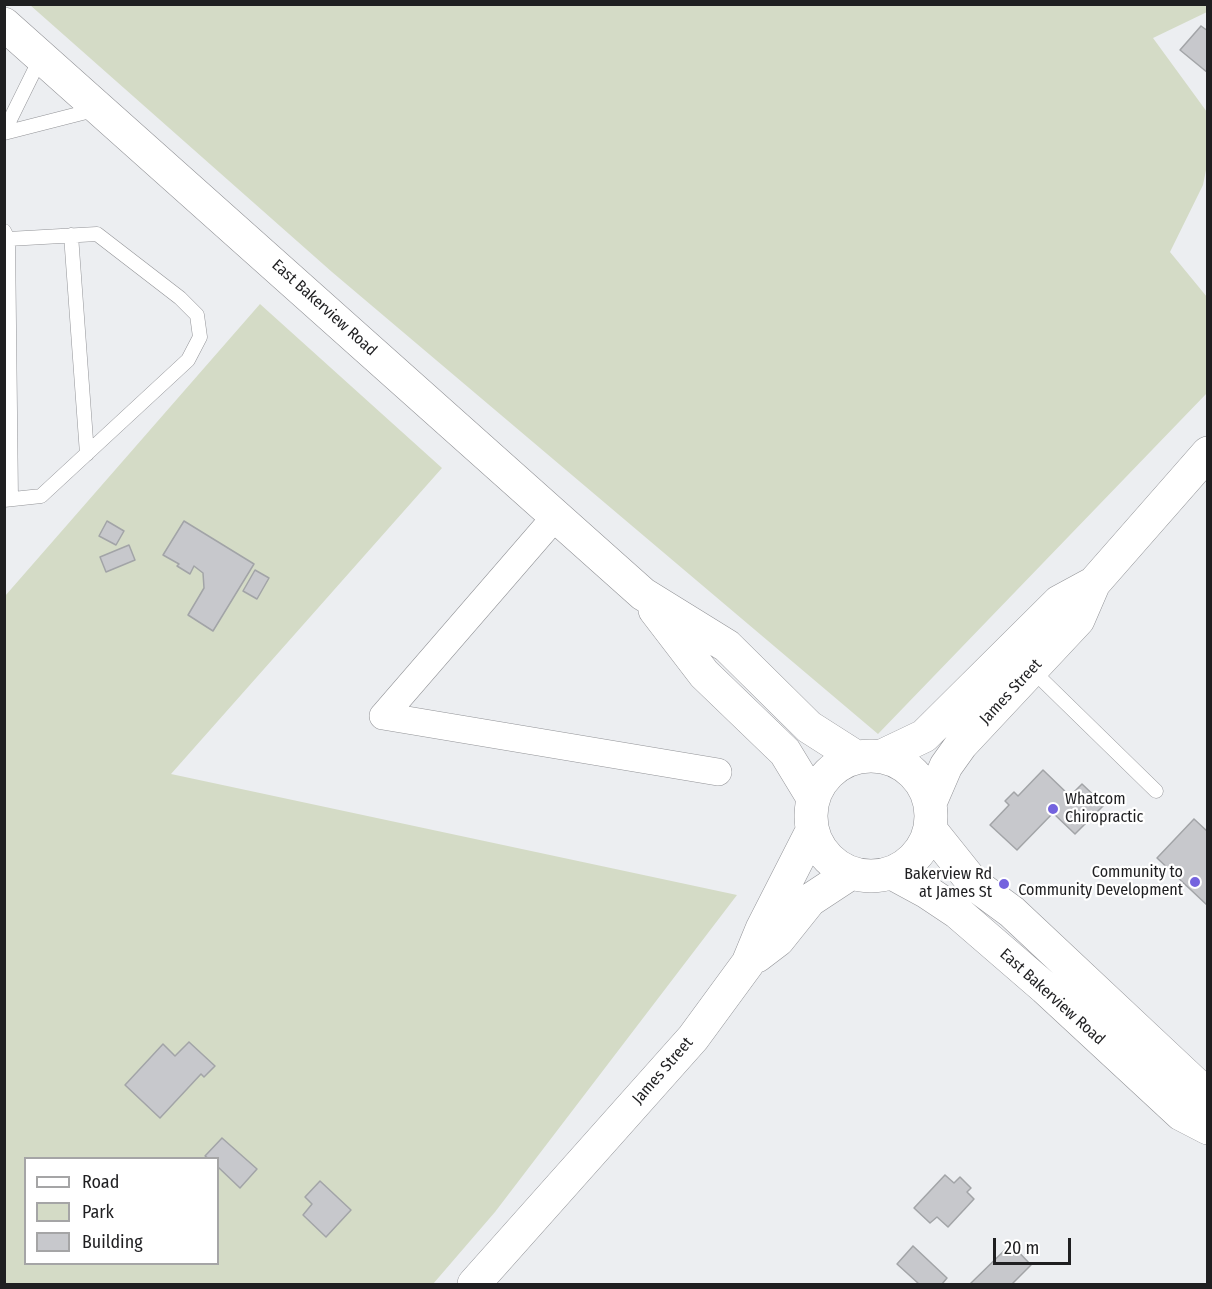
<!DOCTYPE html>
<style>
body{margin:0}
#map{position:relative;width:1212px;height:1289px;overflow:hidden;background:#eceef1;font-family:"Fira Sans Condensed",sans-serif}
canvas{display:block}
.frame{position:absolute;inset:0;border:6px solid #1f1f21;pointer-events:none}
.legend{position:absolute;left:24px;top:1157px;width:195px;height:108px;box-sizing:border-box;background:#fff;border:2px solid #a5a5a6;margin:0;padding:8px 10px;list-style:none;font-size:18px;color:#1f1f21}
.legend li{display:flex;align-items:center;gap:12px;height:30px}
.legend b{width:30px;border:2px solid #a5a5a6}
.scale{position:absolute;left:993px;top:1238px;width:78px;height:27px;box-sizing:border-box;border:3px solid #1f1f21;border-top:0;padding-left:8px;font-size:18px;line-height:21px;white-space:nowrap;color:#1f1f21;-webkit-text-stroke:4px #fff;paint-order:stroke}
</style>
<div id="map">
<canvas width="1212" height="1289"></canvas>
<div class="frame"></div>
<ul class="legend">
<li><b style="height:8px;background:#fff"></b>Road</li>
<li><b style="height:16px;background:#d4dbc6"></b>Park</li>
<li><b style="height:16px;background:#c7c8cc"></b>Building</li>
</ul>
<div class="scale">20 m</div>
</div>
<script>
const ctx = document.querySelector('canvas').getContext('2d');
ctx.lineJoin = 'round';
function fillPath(path, color) {
  ctx.fillStyle = color;
  ctx.fill(path, 'evenodd');
}
function toPath(rows) {
  const path = new Path2D();
  for (const r of rows) {
    if (r.length === 3) {
      path.moveTo(r[0] + r[2], r[1]);
      path.arc(r[0], r[1], r[2], 0, 2 * Math.PI);
      continue;
    }
    path.moveTo(r[0], r[1]);
    for (let i = 2; i < r.length; i += 2) path.lineTo(r[i], r[i + 1]);
  }
  return path;
}
function stroke(path, color, width, dash) {
  ctx.strokeStyle = color;
  ctx.lineWidth = width;
  ctx.lineCap = dash ? 'butt' : 'round';
  ctx.setLineDash(dash || []);
  ctx.stroke(path);
}
function drawText(font, color, halo, rows, align = 'center') {
  ctx.font = font + ' "Fira Sans Condensed",sans-serif';
  ctx.lineWidth = 4.5;
  ctx.setLineDash([]);
  ctx.textBaseline = 'middle';
  ctx.strokeStyle = halo;
  ctx.fillStyle = color;
  for (const [text, x, y, turn = 0] of rows) {
    ctx.save();
    ctx.translate(x, y);
    ctx.rotate((+turn || 0) * Math.PI / 180);
    ctx.textAlign = isNaN(turn) ? turn : align;
    if (halo) ctx.strokeText(text, 0, 0);
    ctx.fillText(text, 0, 0);
    ctx.restore();
  }
}
const green = toPath([
 [30,5,1207,5,1207,12,1153,38,1207,112,1207,165,1203,185,1170,252,1207,297,1207,393,878,734,332,272],
 [260,304,442,468,171,774,737,895,495,1212,433,1284,5,1284,5,596],
 [26,1158,218,1158,218,1264,26,1264]
]);
const building = toPath([
 [1201,26,1208,31,1208,73,1180,50,1201,26],
 [107,521,124,531,116,545,99,536,107,521],
 [184,521,254,564,213,631,188,615,204,588,203,573,194,566,190,574,177,566,179,564,163,555,184,521],
 [129,545,135,560,106,572,100,557,129,545],
 [255,570,269,578,257,599,243,591,255,570],
 [1043,770,1070,796,1082,784,1104,805,1075,834,1053,813,1017,850,990,825,1009,805,1005,801,1014,792,1018,796,1043,770],
 [1194,819,1208,832,1208,906,1157,858,1194,819],
 [189,1042,215,1066,204,1077,201,1074,160,1118,125,1085,163,1044,175,1056,189,1042],
 [222,1138,257,1169,240,1188,218,1167,218,1158,208,1158,205,1156,222,1138],
 [945,1175,954,1183,960,1177,971,1188,967,1192,974,1199,948,1227,937,1217,930,1223,914,1208,945,1175],
 [320,1181,351,1210,326,1237,303,1215,312,1204,305,1197,320,1181],
 [1011,1244,1031,1265,1012,1284,970,1284,1011,1244],
 [913,1246,947,1278,942,1284,919,1284,897,1264,913,1246]
]);
const lane = toPath([
 [4,132,41,57],
 [4,133,98,109],
 [4,231,8,239,97,234,180,298,197,315,200,337,188,360,41,496,4,500],
 [71,235,87,454],
 [8,239,11,499],
 [1032,670,1156,791]
]);
const street = toPath([
 [383,716,718,772],
 [383,716,556,516]
]);
const secondary = toPath([
 [4,24,643,594,727,646,809,727,856,757],
 [655,610,704,674,785,752,813,798],
 [871,816,60],
 [882,756,924,736,1059,602,1094,583],
 [930,803,946,766,961,745,1078,620,1094,583,1208,453],
 [930,829,974,884,1012,912,1208,1096],
 [892,873,927,892,957,912,1045,988,1181,1114,1208,1128],
 [757,956,778,940,810,900,851,873],
 [474,1284,693,1038,748,963,762,929,812,831]
]);
const markers = [
 [1053,809,6,"#7463de"],
 [1195,882,6,"#7463de"],
 [1004,884,6,"#7463de"]
];
const streetNames = [
 ["East Bakerview Road",324,308,42],
 ["James Street",1011,692,-47],
 ["East Bakerview Road",1052,997,42],
 ["James Street",663,1071,-49]
];
const poiNames = [
 ["Whatcom",1065,800,"left"],
 ["Chiropractic",1065,818,"left"],
 ["Community to",1183,873],
 ["Community Development",1183,891],
 ["Bakerview Rd",992,875],
 ["at James St",992,893]
];
fillPath(green, '#d4dbc6');
fillPath(building, '#c7c8cc');
stroke(building, '#a2a4a7', 1.5);
stroke(lane, '#929397', 15);
stroke(street, '#929397', 28);
stroke(secondary, '#929397', 34);
stroke(lane, '#fff', 14);
stroke(street, '#fff', 27);
stroke(secondary, '#fff', 33);
for (const [x, y, r, color] of markers) {
  const dot = new Path2D();
  dot.arc(x, y, r, 0, 2 * Math.PI);
  ctx.fillStyle = color;
  ctx.fill(dot);
  stroke(dot, '#fff', 2);
}
drawText('16px', '#1f1f21', '#fff', streetNames);
drawText('16px', '#1f1f21', '#fff', poiNames, 'right');
</script>
